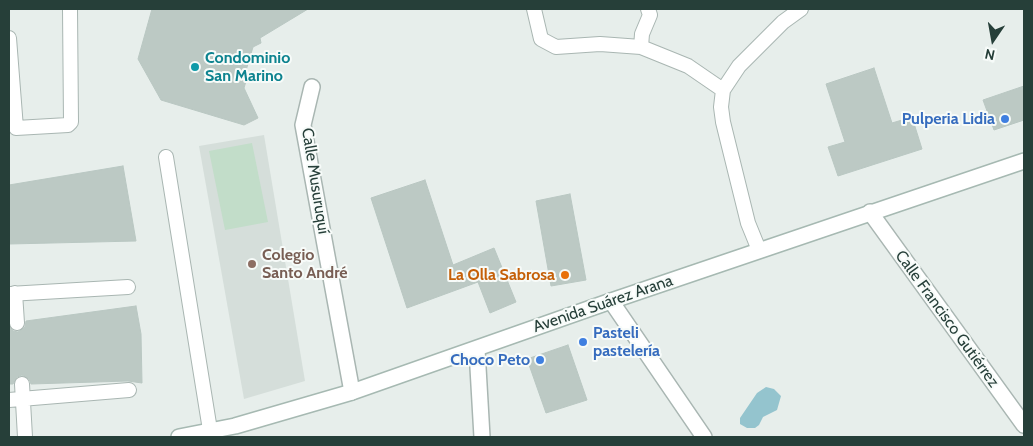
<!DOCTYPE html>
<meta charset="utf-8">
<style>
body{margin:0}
#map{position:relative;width:1033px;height:446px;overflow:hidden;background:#e7eeeb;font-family:Cabin,sans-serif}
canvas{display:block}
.frame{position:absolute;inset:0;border:10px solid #263f39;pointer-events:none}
.north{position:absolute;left:968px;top:15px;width:50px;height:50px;-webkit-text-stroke:4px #f7fbf9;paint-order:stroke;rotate:192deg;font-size:14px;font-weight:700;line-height:20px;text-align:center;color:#263f39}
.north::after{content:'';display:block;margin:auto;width:18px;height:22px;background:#263f39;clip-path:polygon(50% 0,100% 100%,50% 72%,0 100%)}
</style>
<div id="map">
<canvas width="1033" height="446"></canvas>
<div class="frame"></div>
<div class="north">N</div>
</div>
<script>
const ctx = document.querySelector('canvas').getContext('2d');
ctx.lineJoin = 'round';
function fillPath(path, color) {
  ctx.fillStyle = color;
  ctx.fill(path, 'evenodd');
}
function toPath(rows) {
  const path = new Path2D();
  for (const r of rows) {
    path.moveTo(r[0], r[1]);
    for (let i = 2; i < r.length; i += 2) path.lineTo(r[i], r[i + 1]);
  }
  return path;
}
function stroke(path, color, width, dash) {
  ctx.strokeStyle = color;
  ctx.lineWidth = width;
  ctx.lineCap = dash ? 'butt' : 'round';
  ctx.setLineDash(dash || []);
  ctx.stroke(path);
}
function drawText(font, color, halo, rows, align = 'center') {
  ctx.font = font + ' Cabin,sans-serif';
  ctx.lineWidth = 4;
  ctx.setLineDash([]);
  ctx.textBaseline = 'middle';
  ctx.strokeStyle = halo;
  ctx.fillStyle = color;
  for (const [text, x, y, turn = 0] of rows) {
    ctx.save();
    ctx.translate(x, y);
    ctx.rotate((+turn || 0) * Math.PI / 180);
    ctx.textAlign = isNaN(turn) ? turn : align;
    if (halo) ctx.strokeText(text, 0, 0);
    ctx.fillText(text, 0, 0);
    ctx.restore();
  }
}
const built = toPath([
 [264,135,305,381,244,399,199,146]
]);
const green = toPath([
 [252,143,268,222,225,230,209,151]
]);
const water = toPath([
 [766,387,774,389,781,396,777,410,763,417,759,425,755,428,747,428,740,424,740,418,757,393]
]);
const building = toPath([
 [152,9,308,9,260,38,261,43,253,47,245,74,247,78,244,88,258,118,244,125,161,100,138,59,152,9],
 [874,68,892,123,912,117,922,149,838,176,828,147,845,142,826,84,874,68],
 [1024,86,1024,120,994,130,983,100,1024,86],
 [123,166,136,241,9,244,9,185,123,166],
 [425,180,453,265,494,248,516,302,490,313,478,282,407,308,371,198,425,180],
 [570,194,586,280,551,286,536,201,570,194],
 [136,306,141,334,142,383,128,381,31,384,29,379,22,375,17,377,13,384,9,384,9,325,13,331,18,332,25,327,26,321,136,306],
 [568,345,587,400,546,413,527,359,568,345]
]);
const service = toPath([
 [534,9,541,39,556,47,600,44,641,47,688,66,723,90],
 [9,38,16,128,68,125,71,122,70,9],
 [641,47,642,34,650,15,648,9],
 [166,157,210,430],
 [759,250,748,223,723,122,721,107,723,90,739,66,783,22,801,9],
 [15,293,17,323],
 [9,294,128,287],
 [22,384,25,437],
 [9,400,129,390]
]);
const minor = toPath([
 [312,87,303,125,352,392],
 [870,212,1024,425],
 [611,301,704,437],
 [477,350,482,437]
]);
const secondary = toPath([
 [179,437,235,426,352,392,611,301,1024,161]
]);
const markers = [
 [195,67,5,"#0f9aa8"],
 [1005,119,5,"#3f7fe0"],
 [252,264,5,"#8d6e63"],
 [565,275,5,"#e8710a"],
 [583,342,5,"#3f7fe0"],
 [540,360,5,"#3f7fe0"]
];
const cultureNames = [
 ["Condominio",205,58],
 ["San Marino",205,76]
];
const shopNames = [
 ["Pulperia Lidia",995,119],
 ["Pasteli",593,333,"left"],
 ["pastelería",593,351,"left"],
 ["Choco Peto",530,360]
];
const streetNames = [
 ["Calle Musuruquí",315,181,81],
 ["Avenida Suárez Arana",603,304,-19],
 ["Calle Francisco Gutiérrez",947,319,54]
];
const educationNames = [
 ["Colegio",262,255],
 ["Santo André",262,273]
];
const foodNames = [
 ["La Olla Sabrosa",555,275]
];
fillPath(built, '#d5deda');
fillPath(green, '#c2ddc9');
fillPath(water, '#94c4ce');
fillPath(building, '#bcc9c4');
stroke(building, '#b9c7c2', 1);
stroke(service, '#a9b6b2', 16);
stroke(minor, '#a9b6b2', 18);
stroke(secondary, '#a6b9b2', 18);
stroke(service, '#fff', 14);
stroke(minor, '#fff', 15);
stroke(secondary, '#fff', 15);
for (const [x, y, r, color] of markers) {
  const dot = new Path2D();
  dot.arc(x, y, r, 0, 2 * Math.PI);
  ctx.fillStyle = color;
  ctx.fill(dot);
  stroke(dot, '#f7fbf9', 2);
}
drawText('bold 16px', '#0d838f', '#f7fbf9', cultureNames, 'left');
drawText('bold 16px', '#366cbe', '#f7fbf9', shopNames, 'right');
drawText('16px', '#263f39', '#f7fbf9', streetNames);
drawText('bold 16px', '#785e54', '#f7fbf9', educationNames, 'left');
drawText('bold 16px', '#c56008', '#f7fbf9', foodNames, 'right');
</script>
